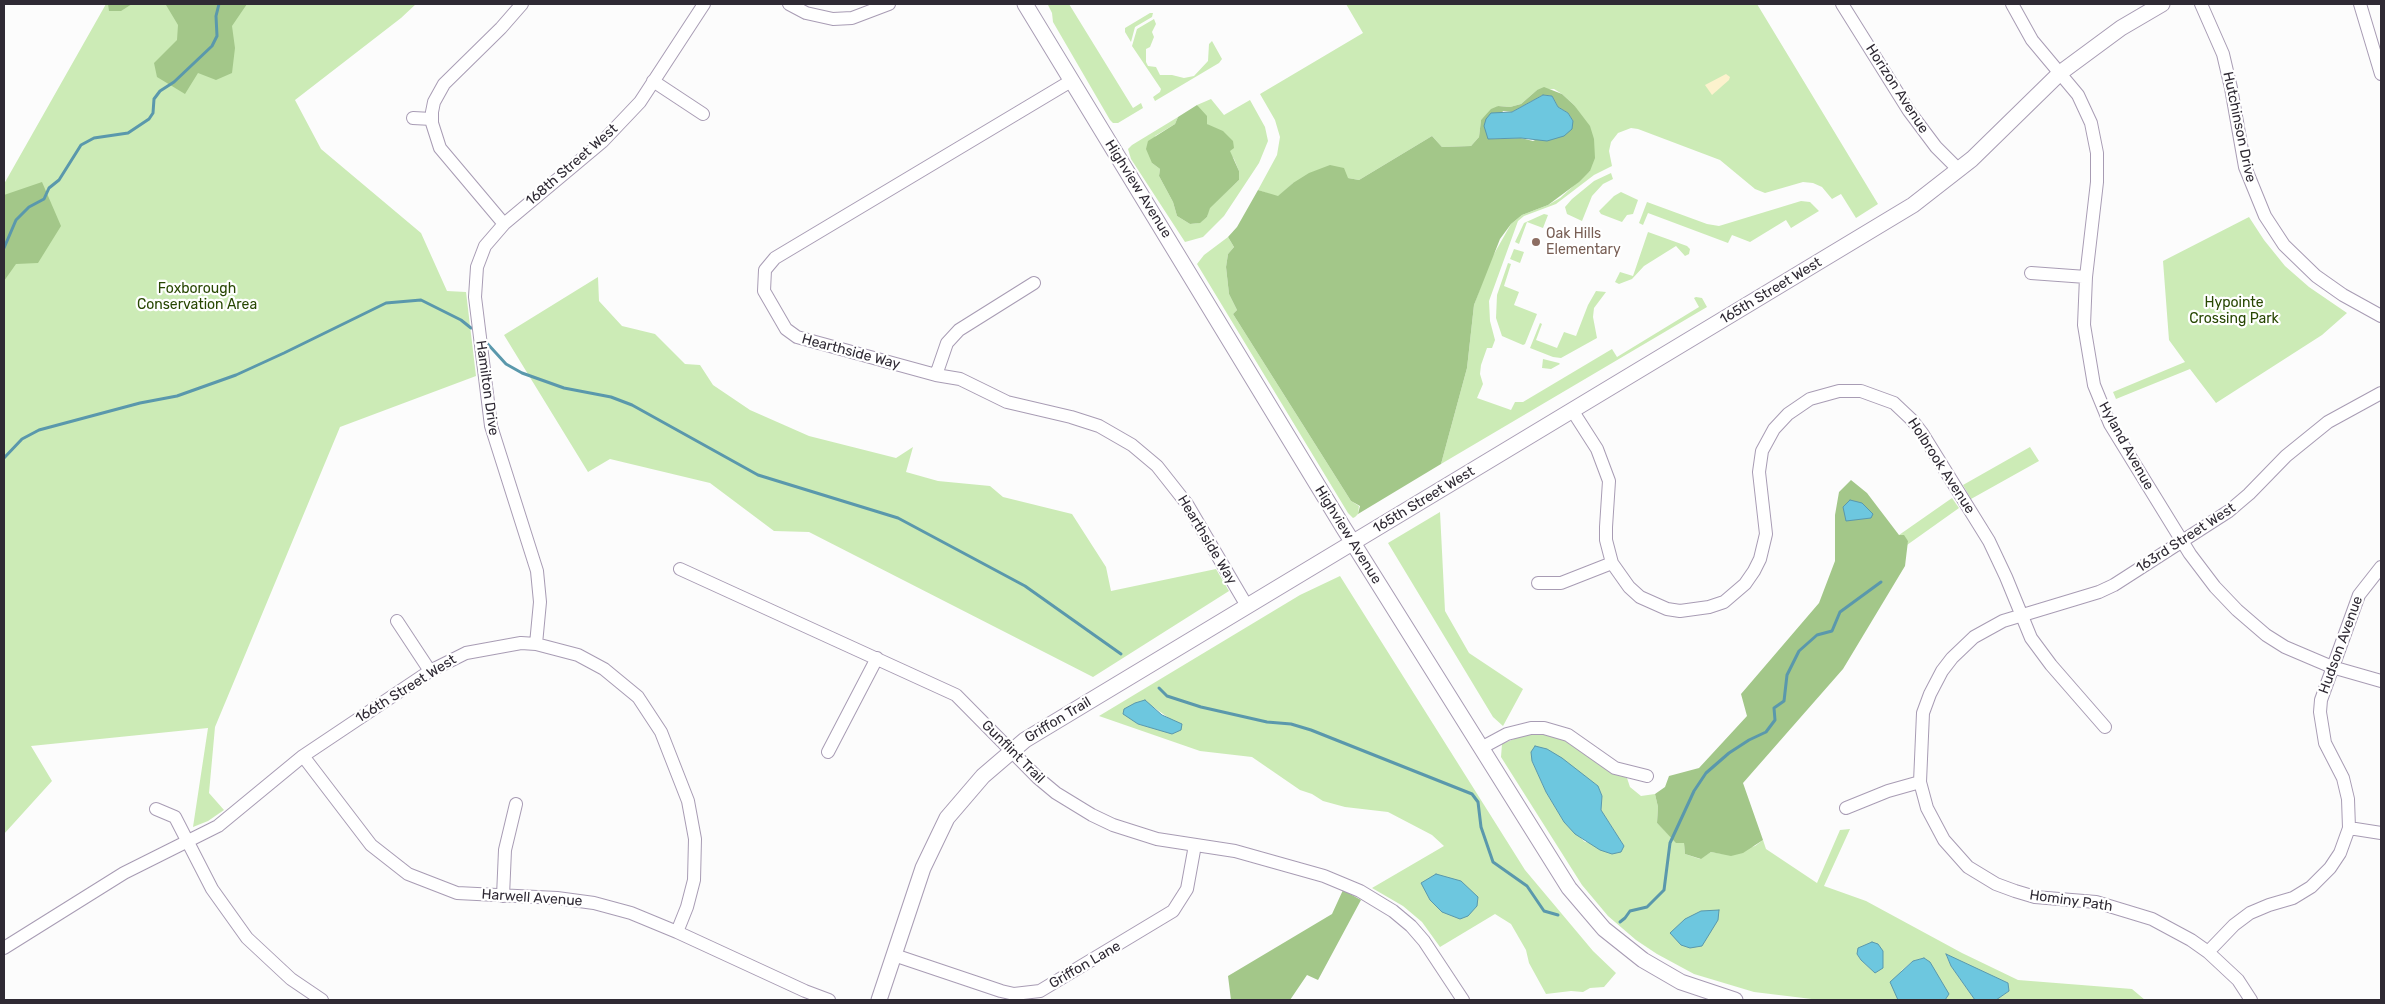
<!DOCTYPE html>
<style>
body{margin:0}
#map{position:relative;width:2385px;height:1004px;overflow:hidden;background:#fcfcfc;font-family:Rubik,sans-serif}
canvas{display:block}
.frame{position:absolute;inset:0;border:5px solid #2f2a34;pointer-events:none}
</style>
<div id="map">
<canvas width="2385" height="1004"></canvas>
<div class="frame"></div>
</div>
<script>
const ctx = document.querySelector('canvas').getContext('2d');
ctx.lineJoin = 'round';
function fillPath(path, color) {
  ctx.fillStyle = color;
  ctx.fill(path, 'evenodd');
}
function toPath(rows) {
  const path = new Path2D();
  for (const r of rows) {
    path.moveTo(r[0], r[1]);
    for (let i = 2; i < r.length; i += 2) path.lineTo(r[i], r[i + 1]);
  }
  return path;
}
function stroke(path, color, width, dash) {
  ctx.strokeStyle = color;
  ctx.lineWidth = width;
  ctx.lineCap = dash ? 'butt' : 'round';
  ctx.setLineDash(dash || []);
  ctx.stroke(path);
}
function drawText(font, color, halo, rows, align = 'center') {
  ctx.font = font + ' Rubik,sans-serif';
  ctx.lineWidth = 4.5;
  ctx.setLineDash([]);
  ctx.textBaseline = 'middle';
  ctx.strokeStyle = halo;
  ctx.fillStyle = color;
  for (const [text, x, y, turn = 0] of rows) {
    ctx.save();
    ctx.translate(x, y);
    ctx.rotate((+turn || 0) * Math.PI / 180);
    ctx.textAlign = isNaN(turn) ? turn : align;
    if (halo) ctx.strokeText(text, 0, 0);
    ctx.fillText(text, 0, 0);
    ctx.restore();
  }
}
const green = toPath([
 [106,4,416,4,401,18,295,100,321,149,421,233,447,291,466,292,476,376,340,427,215,727,209,793,224,810,208,821,193,827,208,728,31,746,52,781,4,834,4,184],
 [1049,4,1069,4,1133,108,1141,103,1143,108,1118,123,1113,123,1110,120,1053,22,1052,13,1048,5],
 [1346,4,1757,4,1878,204,1856,218,1841,194,1832,199,1822,187,1813,183,1803,182,1765,193,1755,189,1720,160,1638,129,1631,128,1618,133,1611,142,1609,151,1612,166,1594,175,1556,204,1524,216,1518,221,1489,301,1490,321,1495,340,1492,348,1487,348,1481,365,1480,374,1483,384,1477,398,1511,410,1515,402,1523,402,1612,349,1617,357,1699,307,1694,298,1696,297,1702,298,1707,307,1441,464,1467,368,1474,305,1490,261,1511,224,1522,215,1548,205,1560,198,1590,171,1580,116,1574,105,1562,94,1554,89,1537,90,1521,104,1510,107,1498,106,1481,120,1479,137,1471,146,1442,147,1432,136,1359,180,1348,178,1293,183,1278,197,1258,190,1277,155,1280,137,1275,120,1260,94,1363,33],
 [1150,13,1153,13,1152,17,1135,27,1131,42,1125,32,1125,28],
 [1154,19,1156,24,1152,32,1154,37,1150,47,1146,49,1146,62,1148,66,1156,67,1160,75,1172,75,1184,78,1194,76,1208,61,1209,44,1212,41,1222,59,1219,63,1155,101,1153,97,1160,92,1161,89,1132,46,1137,29],
 [1211,99,1224,115,1250,100,1265,127,1268,141,1259,163,1224,216,1203,237,1185,242,1131,159,1128,149,1132,145,1178,117,1175,124,1155,136,1152,163,1160,169,1159,176,1173,202,1177,216,1190,224,1199,223,1207,217,1209,208,1239,180,1239,171,1234,159,1207,124,1197,105],
 [1611,173,1613,179,1603,184,1592,196,1582,221,1567,214,1565,207,1572,199,1594,181],
 [1621,192,1638,200,1633,214,1627,215,1622,222,1601,214,1599,211,1614,196],
 [1801,201,1810,202,1819,211,1791,228,1786,220,1750,242,1732,235,1728,243,1648,213,1643,225,1639,223,1647,202,1707,224,1719,226],
 [1544,214,1548,215,1543,228,1527,222,1519,244,1515,242,1524,223],
 [2249,217,2264,240,2285,266,2309,287,2347,313,2322,335,2216,403,2190,369,2116,399,2113,392,2185,362,2169,340,2163,261],
 [1648,232,1687,246,1690,249,1689,254,1685,256,1676,246,1644,266,1632,279,1619,284,1615,282,1620,272,1633,276],
 [1228,237,1234,247,1228,254,1226,267,1229,294,1237,310,1233,314,1351,501,1359,506,1358,514,1355,517,1353,518,1348,513,1197,264,1204,255],
 [1514,249,1524,252,1520,263,1510,259],
 [1508,263,1511,264,1504,286,1519,292,1514,305,1537,314,1525,344,1523,345,1502,336,1496,318,1497,295],
 [598,277,599,301,622,326,655,334,685,364,700,365,713,385,750,410,809,436,896,458,913,447,906,472,938,481,990,486,1003,497,1072,514,1106,567,1111,591,1216,569,1229,591,1093,677,809,532,774,531,710,483,610,459,588,472,504,335],
 [1596,291,1606,292,1594,308,1593,317,1597,338,1561,358,1553,357,1530,348,1540,323,1542,324,1536,340,1557,348,1564,332,1576,336,1588,305],
 [1543,359,1559,363,1560,364,1551,369,1542,368],
 [2030,447,2039,461,1971,499,1963,485],
 [1952,498,1959,508,1907,545,1908,541,1899,535],
 [1440,512,1445,611,1469,653,1523,689,1503,726,1493,717,1388,543],
 [1340,576,1525,870,1593,951,1616,973,1604,987,1590,988,1583,992,1571,991,1546,994,1529,963,1526,950,1511,924,1495,914,1440,947,1422,922,1403,906,1372,888,1444,846,1432,835,1388,812,1345,807,1323,801,1312,794,1300,790,1252,757,1200,751,1099,716,1300,595],
 [1152,706,1170,719,1153,728,1138,724,1130,718],
 [1526,734,1543,734,1565,739,1603,767,1627,778,1630,787,1641,796,1655,794,1658,807,1657,823,1667,833,1684,843,1685,854,1700,859,1711,852,1723,854,1755,846,1763,840,1766,849,1817,883,1840,830,1850,829,1824,886,1866,901,1962,953,2018,980,2132,989,2145,1000,1996,1000,2009,991,2008,983,1946,955,1951,966,1975,1000,1945,1000,1948,994,1924,958,1913,961,1901,971,1898,1000,1820,1000,1754,992,1694,974,1657,954,1636,940,1608,916,1582,885,1501,757,1502,744],
 [1547,749,1598,786,1602,796,1601,810,1624,846,1585,842,1564,822,1546,792,1532,761],
 [1883,951,1882,959,1875,973,1861,960,1857,954]
]);
const forest = toPath([
 [108,4,132,4,121,11,109,11],
 [163,4,247,4,232,26,235,48,232,73,216,80,198,73,185,94,157,77,154,63,177,40,178,25,166,5],
 [1544,87,1562,94,1574,105,1590,126,1594,139,1595,158,1590,171,1579,182,1548,205,1522,215,1511,224,1500,239,1474,305,1467,368,1441,464,1358,514,1360,506,1351,501,1233,314,1237,310,1229,294,1226,267,1228,254,1234,247,1228,237,1237,227,1258,190,1278,196,1293,183,1309,173,1330,165,1344,168,1348,178,1359,180,1432,136,1442,147,1471,146,1479,137,1481,120,1491,109,1498,106,1510,107,1521,104,1537,90],
 [1543,95,1552,96,1558,107,1568,113,1573,121,1533,141,1521,138,1488,139,1503,111,1512,112],
 [1197,105,1207,116,1207,124,1223,131,1233,141,1234,148,1230,151,1239,171,1239,180,1210,208,1207,217,1200,223,1190,224,1177,216,1173,202,1159,176,1160,169,1152,163,1146,149,1148,141,1175,124,1178,117],
 [42,182,61,226,38,263,16,264,4,281,4,195],
 [1851,480,1867,493,1899,535,1904,535,1908,541,1905,566,1843,669,1743,783,1763,840,1743,853,1731,856,1711,852,1701,859,1685,854,1684,843,1676,843,1657,823,1658,807,1655,794,1665,787,1669,776,1699,768,1747,716,1741,694,1819,603,1835,561,1835,515,1839,492],
 [1343,890,1361,900,1318,980,1307,975,1290,1000,1231,1000,1228,976,1332,914]
]);
const sand = toPath([
 [1726,74,1730,77,1729,80,1712,95,1705,85]
]);
const water = toPath([
 [1543,95,1552,96,1558,107,1568,113,1573,121,1572,129,1564,136,1547,141,1521,138,1488,139,1484,126,1486,119,1491,113,1512,112,1543,95],
 [1850,500,1862,503,1873,514,1871,518,1846,521,1843,507,1850,500],
 [1145,700,1162,715,1182,724,1181,730,1172,734,1138,724,1123,714,1124,709,1135,703,1145,700],
 [1535,746,1547,749,1562,758,1598,786,1602,796,1601,810,1624,846,1621,852,1612,854,1600,850,1575,834,1564,822,1546,792,1532,761,1531,752,1535,746],
 [1436,874,1461,881,1478,897,1477,906,1468,916,1460,919,1442,912,1430,900,1421,883,1436,874],
 [1719,910,1718,920,1702,946,1690,948,1681,945,1670,933,1685,919,1701,911,1719,910],
 [1872,942,1878,944,1883,951,1883,968,1875,973,1861,960,1857,954,1858,948,1872,942],
 [1946,954,2008,983,2009,991,1996,1000,1975,1000,1951,966,1946,954],
 [1924,958,1930,962,1949,994,1945,1000,1898,1000,1890,982,1913,961,1924,958]
]);
const stream = toPath([
 [4,248,16,220,29,207,44,199,49,188,59,180,81,145,94,138,128,133,149,119,153,113,154,99,160,91,174,82,212,46,217,36,216,16,219,4],
 [485,341,506,364,522,373,564,388,611,397,632,405,758,475,898,518,1025,586,1121,654],
 [4,458,22,439,39,430,140,403,177,396,236,375,284,353,386,303,421,300,461,320,471,328],
 [1159,688,1167,696,1201,707,1267,722,1291,724,1311,730,1472,794,1478,802,1481,827,1493,862,1527,886,1544,911,1558,915],
 [1620,922,1625,918,1630,911,1647,907,1664,890,1670,843,1694,791,1706,773,1729,753,1749,740,1766,732,1775,720,1774,708,1784,701,1787,675,1799,651,1817,635,1832,631,1840,612,1881,582]
]);
const minor = toPath([
 [789,4,806,13,833,19,852,18,889,4],
 [1842,4,1909,111,1936,147,1959,170],
 [2012,4,2032,40,2078,95,2091,123,2097,153,2097,182,2086,277,2084,325,2094,385,2110,424,2190,554,2215,587,2237,610,2266,635,2285,647,2332,667,2381,681],
 [2201,4,2223,54,2231,88,2245,167,2265,216,2284,245,2316,276,2343,295,2381,316],
 [2360,4,2381,74],
 [653,81,703,114],
 [1071,81,775,258,765,270,764,291,786,329,797,337,936,375,960,379,1007,402,1071,417,1099,426,1132,445,1157,466,1187,504,1247,606],
 [413,118,432,119],
 [504,224,440,148,432,123,432,112,434,102,444,84,501,28,522,4],
 [2031,273,2086,277],
 [936,375,947,343,959,330,1034,283],
 [1572,410,1597,449,1609,481,1606,527,1606,540,1612,563,1629,587,1640,597,1667,609,1680,611,1709,607,1724,602,1745,584,1754,571,1760,559,1766,534,1759,472,1762,451,1774,429,1788,414,1810,399,1839,391,1861,391,1894,403,1912,420,1922,433,1989,541,2006,577,2031,638,2051,665,2105,727],
 [680,569,956,695,1038,778,1056,793,1092,815,1113,825,1157,839,1235,851,1324,876,1360,891,1393,911,1411,926,1424,941,1463,1000],
 [1538,583,1561,583,1612,563],
 [397,621,430,671],
 [536,644,540,602,537,571,491,426,475,297,477,267,485,246,504,224,602,142,640,102,704,4],
 [1481,748,1507,734,1531,728,1544,728,1568,735,1615,768,1647,776],
 [828,752,877,658],
 [303,756,371,845,408,874,457,893,557,898,594,903,631,913,677,932,805,991,829,1000],
 [1846,808,1888,791,1920,782],
 [156,809,175,817,212,889,247,938,291,979,322,1000],
 [2349,828,2381,833],
 [503,896,505,850,516,804],
 [4,948,124,873,218,826,303,756,430,671,466,653,521,643,536,644,578,655,604,669,638,697,661,732,688,801,695,839,694,880,687,907,677,932],
 [2208,952,2234,925,2250,913,2269,905,2293,898,2311,887,2330,868,2340,853,2349,828,2348,799,2343,778,2325,743,2320,712,2321,700,2359,595,2381,567],
 [894,955,1001,991,1014,994,1040,991,1173,911,1187,889,1195,845],
 [2251,1000,2238,980,2208,952,2191,940,2152,919,2096,902,2035,897,2015,891,1996,884,1968,867,1944,840,1927,808,1920,782,1923,713,1930,694,1942,671,1952,658,1974,637,2003,621,2099,592,2114,585,2229,511,2249,494,2286,456,2328,422,2381,393]
]);
const tertiary = toPath([
 [1025,4,1343,527,1569,888,1604,929,1643,960,1681,982,1735,1000],
 [879,1000,923,868,947,818,983,776,1025,740,1913,205,1972,159,2060,73,2121,28,2162,4]
]);
const markers = [
 [1536,242,5,"#8d6e63"]
];
const streetNames = [
 ["Horizon Avenue",1897,89,57],
 ["Hutchinson Drive",2239,127,78],
 ["168th Street West",572,165,-41],
 ["Highview Avenue",1138,189,58],
 ["165th Street West",1771,291,-31],
 ["Hearthside Way",851,352,15],
 ["Hamilton Drive",487,388,82],
 ["Hyland Avenue",2126,446,61],
 ["Holbrook Avenue",1941,466,57],
 ["165th Street West",1424,500,-31],
 ["Highview Avenue",1348,535,58],
 ["163rd Street West",2186,538,-33],
 ["Hearthside Way",1207,540,59],
 ["Hudson Avenue",2341,645,-70],
 ["166th Street West",406,689,-32],
 ["Griffon Trail",1058,720,-31],
 ["Gunflint Trail",1013,752,45],
 ["Harwell Avenue",532,898,4],
 ["Hominy Path",2071,901,8],
 ["Griffon Lane",1085,965,-30]
];
const educationNames = [
 ["Oak Hills",1546,234],
 ["Elementary",1546,250]
];
const parkNames = [
 ["Foxborough",197,289],
 ["Conservation Area",197,305],
 ["Hypointe",2234,303],
 ["Crossing Park",2234,319]
];
fillPath(green, '#ccebb6');
fillPath(forest, '#a3c789');
fillPath(sand, '#fcf2cd');
fillPath(water, '#6dc7df');
stroke(water, '#5a98ac', 1);
stroke(stream, '#5a98ac', 3);
stroke(minor, '#a89cb4', 14);
stroke(tertiary, '#a89cb4', 17);
stroke(minor, '#fff', 12);
stroke(tertiary, '#fff', 15);
for (const [x, y, r, color] of markers) {
  const dot = new Path2D();
  dot.arc(x, y, r, 0, 2 * Math.PI);
  ctx.fillStyle = color;
  ctx.fill(dot);
  stroke(dot, '#fff', 2);
}
drawText('14px', '#2f2a34', '#fff', streetNames);
drawText('14px', '#785e54', '#fff', educationNames, 'left');
drawText('14px', '#284703', '#fff', parkNames);
</script>
